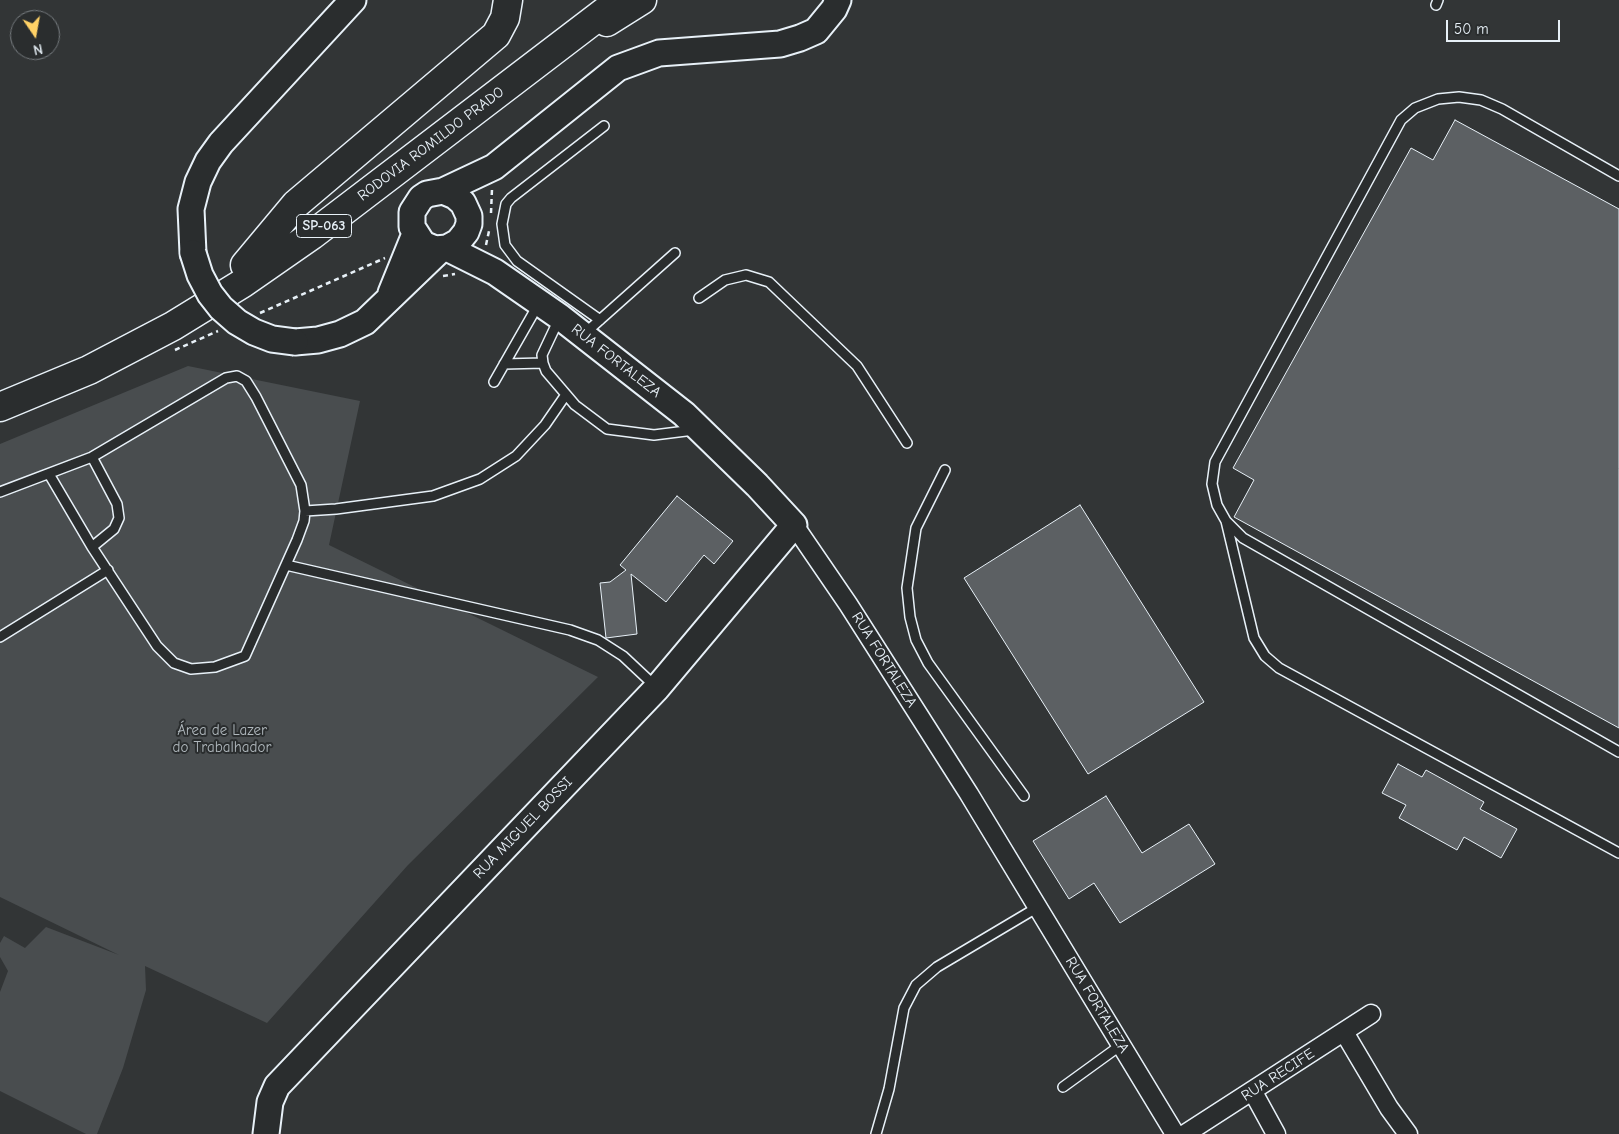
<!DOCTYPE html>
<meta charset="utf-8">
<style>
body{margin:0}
#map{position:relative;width:1619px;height:1134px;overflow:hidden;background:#323536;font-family:"Comic Neue",sans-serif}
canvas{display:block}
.north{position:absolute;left:10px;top:10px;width:50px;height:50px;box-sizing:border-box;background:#2a2d2e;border:1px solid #767b7f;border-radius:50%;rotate:168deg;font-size:14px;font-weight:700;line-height:20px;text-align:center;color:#e8f1f8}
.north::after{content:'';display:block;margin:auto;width:18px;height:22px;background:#ffd166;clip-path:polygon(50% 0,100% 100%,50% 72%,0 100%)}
.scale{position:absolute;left:1446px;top:20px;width:114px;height:22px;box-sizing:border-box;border:2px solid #e8f1f8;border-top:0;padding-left:6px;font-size:15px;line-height:18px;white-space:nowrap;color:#e8f1f8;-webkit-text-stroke:4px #2a2d2e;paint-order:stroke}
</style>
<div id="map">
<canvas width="1619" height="1134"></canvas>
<div class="north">N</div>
<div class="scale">50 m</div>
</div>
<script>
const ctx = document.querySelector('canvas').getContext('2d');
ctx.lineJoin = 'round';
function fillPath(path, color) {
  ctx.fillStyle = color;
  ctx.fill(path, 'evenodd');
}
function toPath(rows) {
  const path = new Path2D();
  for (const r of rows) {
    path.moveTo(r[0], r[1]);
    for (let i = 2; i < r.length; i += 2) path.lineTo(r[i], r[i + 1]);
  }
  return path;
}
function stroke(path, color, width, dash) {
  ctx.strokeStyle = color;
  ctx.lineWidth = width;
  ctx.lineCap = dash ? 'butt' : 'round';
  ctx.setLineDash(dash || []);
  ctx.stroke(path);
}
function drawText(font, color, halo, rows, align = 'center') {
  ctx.font = font + ' "Comic Neue",sans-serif';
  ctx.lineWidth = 4;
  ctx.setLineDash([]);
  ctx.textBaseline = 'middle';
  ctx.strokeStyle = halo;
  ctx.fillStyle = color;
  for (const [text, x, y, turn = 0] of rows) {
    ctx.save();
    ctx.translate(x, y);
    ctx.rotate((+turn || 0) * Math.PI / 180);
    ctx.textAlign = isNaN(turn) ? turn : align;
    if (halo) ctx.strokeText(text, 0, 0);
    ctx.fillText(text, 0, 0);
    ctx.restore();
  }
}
const green = toPath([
 [188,366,360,401,329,545,598,677,408,865,267,1023,145,966,146,990,123,1068,97,1134,86,1134,0,1091,0,992,8,971,0,957,0,943,4,936,25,948,46,927,119,955,0,897,0,444]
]);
const building = toPath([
 [1455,120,1619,209,1619,728,1234,517,1254,480,1233,468,1411,148,1433,160,1455,120],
 [677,496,733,541,714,564,704,555,666,602,631,574,637,634,606,638,600,583,610,582,626,570,620,565,677,496],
 [1080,505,1204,702,1088,774,964,578,1080,505],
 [1398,764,1422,777,1426,770,1484,802,1480,809,1517,829,1501,858,1464,837,1457,850,1399,818,1406,805,1382,793,1398,764],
 [1106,796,1142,853,1189,824,1215,864,1120,923,1094,883,1069,899,1033,841,1106,796]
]);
const path = toPath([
 [491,213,492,189],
 [486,245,489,231],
 [443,276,455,274],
 [260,313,385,258],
 [175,350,218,331]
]);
const lane = toPath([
 [1436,5,1438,0],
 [1619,176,1502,109,1481,100,1459,97,1438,99,1415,108,1401,120,1215,462,1212,484,1217,505,1226,521,1243,538,1619,752],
 [699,298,725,280,746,275,769,282,857,366,907,443],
 [559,319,542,355,543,363,546,371,575,405,607,429,654,435,694,430],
 [600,320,517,261,505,245,502,224,506,204,511,198,604,126],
 [584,334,675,253],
 [504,364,543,363],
 [494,382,538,305],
 [945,470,916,528,907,588,910,617,916,640,928,663,1024,796],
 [0,492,92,457,226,378,237,376,246,381,256,397,301,485,305,511,304,521,297,540,245,656,215,667,191,669,174,663,157,646,92,547,49,474],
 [305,511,336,509,433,496,480,479,516,456,545,425,565,396],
 [1226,521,1254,638,1265,656,1279,668,1619,853],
 [92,547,114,529,119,518,117,504,92,457],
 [286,565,570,630,598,640,623,656,655,686],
 [0,637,108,570],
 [1063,1087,1121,1045],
 [876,1134,889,1089,904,1008,916,985,937,967,1038,907]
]);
const street = toPath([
 [794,525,848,604,969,794,1175,1134],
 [1344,1032,1389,1108,1408,1134],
 [1253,1092,1276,1134],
 [1185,1134,1371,1014]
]);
const secondary = toPath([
 [443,191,455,196,463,203,469,216,469,224,466,232,458,242,447,248,435,249,423,244,412,227,412,212,421,198,427,194,443,191,494,167,618,68,659,53,780,44,800,38,816,31,834,9,838,0],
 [193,253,191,209,198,182,208,161,221,143,353,0],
 [391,293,415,234],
 [295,342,318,340,340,334,365,322,441,249],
 [266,1134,270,1102,277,1086,657,688,794,525,757,485,684,414,560,317,495,272,447,248]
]);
const primary = toPath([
 [607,22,642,0],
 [245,265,296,204,496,35,505,18,508,0],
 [0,407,89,370,173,326,243,283,312,235,620,0]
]);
const secondaryBridge = toPath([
 [193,253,200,275,210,294,221,308,237,322,254,332,272,339,295,342]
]);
const shields = [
 [324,226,55]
];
const shieldNames = [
 ["SP-063",324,226]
];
const streetNames = [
 ["RODOVIA ROMILDO PRADO",431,144,-37],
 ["RUA FORTALEZA",616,361,38],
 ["RUA FORTALEZA",884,660,58],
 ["RUA MIGUEL BOSSI",523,828,-46],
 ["RUA FORTALEZA",1097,1005,59],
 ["RUA RECIFE",1278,1075,-33]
];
const parkNames = [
 ["Área de Lazer",222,731],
 ["do Trabalhador",222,748]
];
fillPath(green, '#494d4f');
fillPath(building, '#5c6063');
stroke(building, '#e8f1f8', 1);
stroke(lane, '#e8f1f8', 12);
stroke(street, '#e8f1f8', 21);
stroke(secondary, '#e8f1f8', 29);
stroke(primary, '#e8f1f8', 31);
stroke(path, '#e8f1f8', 2.5, [5, 4]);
stroke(lane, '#2a2d2e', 9);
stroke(street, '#2a2d2e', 18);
stroke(secondary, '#2a2d2e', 25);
stroke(primary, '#2a2d2e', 28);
stroke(secondaryBridge, '#e8f1f8', 29, []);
stroke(secondaryBridge, '#2a2d2e', 25);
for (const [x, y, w] of shields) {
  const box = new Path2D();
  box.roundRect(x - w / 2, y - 11.5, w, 23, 4);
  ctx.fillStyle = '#2a2d2e';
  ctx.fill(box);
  stroke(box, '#e8f1f8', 1);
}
drawText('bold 14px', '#e8f1f8', null, shieldNames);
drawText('15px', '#e8f1f8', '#2a2d2e', streetNames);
drawText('15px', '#b0b8bd', '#2a2d2e', parkNames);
</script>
